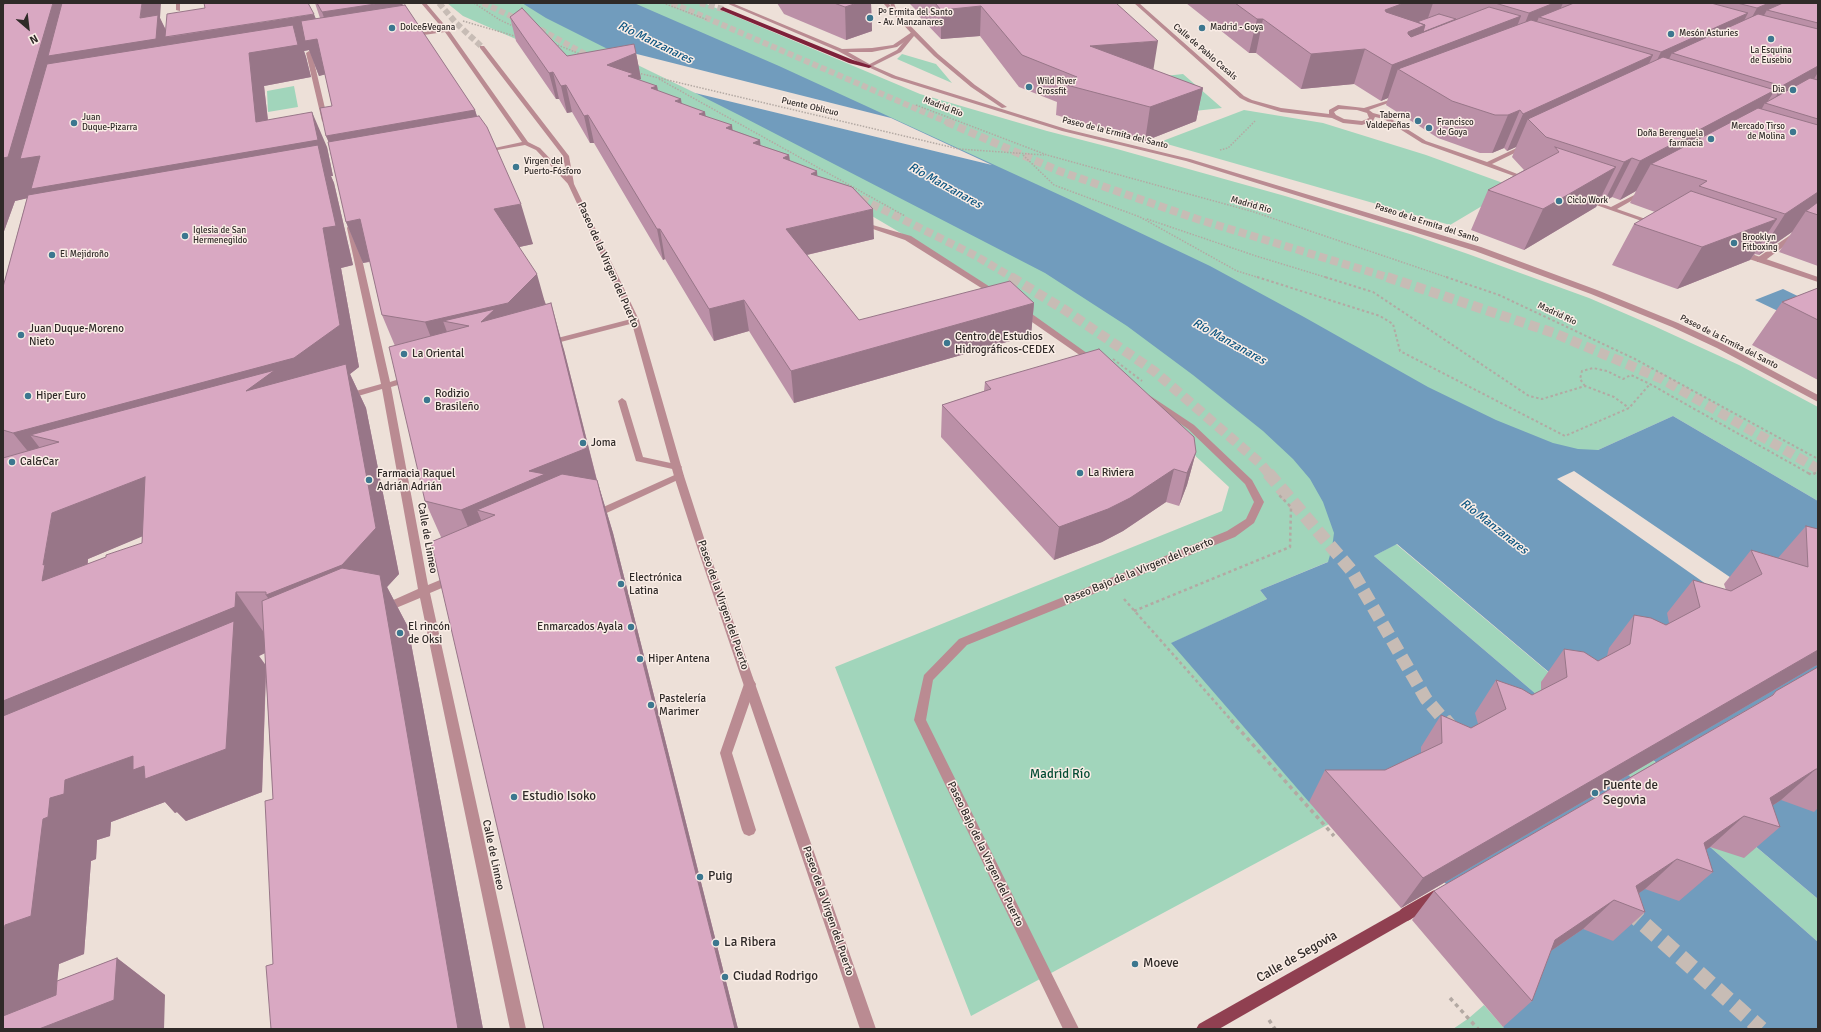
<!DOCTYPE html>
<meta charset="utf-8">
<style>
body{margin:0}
#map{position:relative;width:1821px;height:1032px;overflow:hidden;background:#ede0d8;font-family:Signika,sans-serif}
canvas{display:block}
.frame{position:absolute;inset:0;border:4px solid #2f2a28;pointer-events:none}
.north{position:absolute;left:8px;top:8px;width:40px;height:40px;-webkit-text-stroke:3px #faede6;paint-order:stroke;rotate:152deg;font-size:11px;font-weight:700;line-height:16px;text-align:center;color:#2f2a28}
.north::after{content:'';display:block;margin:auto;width:14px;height:18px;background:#2f2a28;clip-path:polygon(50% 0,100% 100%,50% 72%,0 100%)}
</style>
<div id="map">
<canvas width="1821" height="1032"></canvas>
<div class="frame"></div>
<div class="north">N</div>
</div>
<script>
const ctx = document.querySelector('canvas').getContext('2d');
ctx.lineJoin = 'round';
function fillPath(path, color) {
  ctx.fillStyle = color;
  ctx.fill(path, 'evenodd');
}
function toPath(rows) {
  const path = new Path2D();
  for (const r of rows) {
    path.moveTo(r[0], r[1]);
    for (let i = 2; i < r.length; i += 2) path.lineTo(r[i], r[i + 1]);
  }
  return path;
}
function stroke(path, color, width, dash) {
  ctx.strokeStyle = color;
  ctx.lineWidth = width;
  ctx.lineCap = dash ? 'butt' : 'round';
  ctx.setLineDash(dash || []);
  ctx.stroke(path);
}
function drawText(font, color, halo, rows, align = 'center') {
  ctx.font = font + ' Signika,sans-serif';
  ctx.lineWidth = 3;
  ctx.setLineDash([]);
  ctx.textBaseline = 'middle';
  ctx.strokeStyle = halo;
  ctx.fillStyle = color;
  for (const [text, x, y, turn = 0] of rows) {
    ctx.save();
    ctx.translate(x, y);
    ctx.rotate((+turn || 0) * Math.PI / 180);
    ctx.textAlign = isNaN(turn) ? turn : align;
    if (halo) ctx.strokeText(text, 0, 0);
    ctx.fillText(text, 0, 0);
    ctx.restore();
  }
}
const green = toPath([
 [447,3,704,3,920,94,1047,131,1117,149,1285,196,1413,235,1468,254,1589,298,1654,326,1739,365,1818,407,1818,501,1673,416,1598,450,1260,590,1267,599,1172,643,1329,824,971,1016,835,667,1222,511,1229,487,1098,366,965,271,855,206,580,67,463,16],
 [902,54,936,64,952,83,897,59],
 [1183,74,1222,108,1185,112,1147,78],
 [294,86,298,107,268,112,267,91],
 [1244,110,1323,123,1426,155,1514,187,1450,225,1160,142],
 [1396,544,1818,899,1818,942,1550,706,1374,556],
 [1484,1005,1505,1029,1453,1029,1469,1018]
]);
const water = toPath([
 [522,3,634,3,779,66,1073,201,1210,266,1304,317,1428,387,1496,420,1553,443,1578,449,1598,450,1673,416,1818,501,1818,637,1574,471,1557,479,1818,663,1818,899,1397,544,1374,556,1550,706,1818,942,1818,1029,1505,1029,1503,1027,1526,968,1367,801,1309,802,1171,643,1267,599,1260,590,1328,562,1332,548,1334,533,1323,502,1310,479,1293,459,1263,431,1193,375,1127,326,1045,273,741,116,546,18],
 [1783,289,1806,300,1778,311,1755,300]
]);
const pier = toPath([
 [617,49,891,118,992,165,695,93,609,51]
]);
const motorwayTunnelFar4 = toPath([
 [439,3,456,23,482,47],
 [483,3,541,30,596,60],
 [672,3,949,123],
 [700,3,723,9]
]);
const motorwayTunnelFar3 = toPath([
 [947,122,1059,171,1197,219,1390,278],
 [850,193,976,256,1013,278]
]);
const motorwayTunnelFar2 = toPath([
 [1011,277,1065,310,1154,371,1260,463,1269,474],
 [1387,277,1554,333,1662,379,1818,469]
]);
const motorwayTunnelFar1 = toPath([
 [1268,473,1352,571,1426,699,1445,721]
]);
const motorwayTunnel = toPath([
 [1444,720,1451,728],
 [1627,909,1761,1029]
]);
const pathFar3 = toPath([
 [474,3,500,20,513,26],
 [663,3,708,20],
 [463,21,518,37],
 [555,44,580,54],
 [638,73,959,149,1044,155],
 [659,79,905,216],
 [916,105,1047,155,1254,212,1449,278],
 [1220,150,1228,148,1255,121],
 [1023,155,1054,185,1140,217,1237,271,1260,278],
 [1147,219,1256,256,1328,278]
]);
const pathFar2 = toPath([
 [1257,277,1380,316,1393,324,1400,351,1565,436,1629,408,1650,384],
 [1325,277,1373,292,1529,396,1542,399,1585,386,1614,397,1629,408],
 [1446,277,1499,295,1635,359,1818,459],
 [1113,359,1142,381],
 [1585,386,1580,379,1582,371,1593,368,1607,371,1623,379,1631,375,1650,384,1810,474],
 [1814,474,1818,471]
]);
const pathFar1 = toPath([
 [1808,473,1812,475,1815,473],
 [1124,599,1232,721],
 [1134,611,1290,547,1291,507,1278,494]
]);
const path = toPath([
 [1231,720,1334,836],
 [1450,998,1478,1029],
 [1269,1020,1275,1029]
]);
const service = toPath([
 [176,3,180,3,180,11,176,10,176,3],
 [869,224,911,236,1001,294,1000,296,994,296,905,240,867,227,865,226,869,224],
 [1019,309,1025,309,1098,361,1097,363,1091,363,1019,313,1019,309],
 [1149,395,1194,425,1252,480,1264,502,1254,523,1235,537,967,645,933,680,926,720,1079,1029,1063,1029,914,720,924,675,959,639,1227,531,1246,519,1254,502,1245,484,1188,429,1146,400,1145,398,1146,396,1149,395],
 [622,398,626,401,643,457,680,465,682,467,680,469,677,470,636,461,618,401,622,398],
 [750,679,754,681,756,684,732,753,756,830,754,834,749,836,744,834,742,830,720,753,744,684,746,681,750,679]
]);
const pedestrian = toPath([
 [1818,216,1818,221,1763,262,1757,262,1757,258,1818,216]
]);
const minor = toPath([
 [421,3,426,3,448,29,528,142,540,148,573,183,573,185,569,185,536,150,525,145,481,153,481,151,522,142,445,32,409,37,411,34,443,29,421,3],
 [726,3,732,3,842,49,872,48,893,45,912,32,917,33,897,47,872,52,848,52,871,65,872,66,869,68,838,51,726,3],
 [890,3,894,3,898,15,894,14,890,3],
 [1134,3,1139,3,1244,96,1252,100,1281,108,1329,114,1329,110,1338,105,1364,108,1402,96,1402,98,1369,110,1373,113,1388,117,1426,141,1487,162,1523,145,1527,145,1527,147,1492,164,1530,179,1525,180,1422,143,1384,119,1375,117,1373,121,1362,125,1343,123,1332,118,1281,112,1248,102,1240,98,1134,3],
 [1339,109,1357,110,1367,113,1369,118,1362,121,1344,119,1336,115,1334,112,1339,109],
 [309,51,312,53,328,121,325,123,322,121,306,53,309,51],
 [1642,191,1647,192,1617,209,1657,223,1657,225,1653,225,1582,200,1585,198,1611,207,1642,191],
 [348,226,355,228,390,382,409,376,413,379,412,381,391,387,428,585,452,575,456,576,457,579,456,582,430,593,526,1029,510,1029,420,598,384,613,380,612,379,609,380,606,418,589,382,389,348,399,344,396,345,394,381,384,347,228,348,226],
 [1737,251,1743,251,1818,277,1818,282,1737,255,1737,251],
 [635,318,638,318,638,322,549,345,545,343,546,341,635,318],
 [679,473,682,474,684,476,682,478,598,517,594,518,589,515,590,513,679,473]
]);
const tertiary = toPath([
 [883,3,888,3,938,54,975,85,1007,107,1002,108,971,87,934,56,914,36,901,52,873,66,896,76,1066,129,1190,159,1481,247,1597,290,1678,323,1723,344,1818,395,1818,402,1717,348,1672,327,1591,294,1475,251,1186,161,1062,131,892,78,866,66,897,50,911,33,883,3],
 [480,46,484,46,569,156,574,184,639,320,684,476,704,538,876,1029,860,1029,694,538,674,476,631,320,568,184,563,156,480,48,480,46]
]);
const primary = toPath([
 [1406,907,1411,909,1413,914,1411,919,1219,1029,1196,1029,1199,1024,1406,907]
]);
const motorway = toPath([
 [723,7,853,60,872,66,869,68,849,63,721,10,720,9,723,7]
]);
const primaryBridge = toPath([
 [1406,914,1436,897]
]);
const wall = toPath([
 [315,3,402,3,403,6,475,110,477,116,533,244,519,247,546,304,564,350,597,480,613,533,738,1029,544,1029,441,537,425,501,395,346,382,315,370,262,363,263,346,222,329,142,326,136,332,106,325,74,319,76,309,50,304,51,306,57,311,77,264,86,268,120,327,147,333,176,331,176,334,183,353,265,341,268,359,367,350,374,366,408,399,574,387,587,408,627,483,1029,271,1029,273,964,273,799,266,677,262,792,186,821,177,812,175,813,165,802,111,822,110,836,97,840,96,859,91,861,84,954,59,964,57,981,117,958,165,995,3,1029,3,287,27,198,15,201,3,234,3,5,160,18,166,30,320,18],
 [142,536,142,543,88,564,88,559],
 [265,653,265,664,259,656],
 [777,3,871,3,872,31,846,40,784,14],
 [909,3,1116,3,1154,70,1203,88,1196,121,1145,141,1056,115,1057,102,1019,87,980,36,941,39,917,14,917,11],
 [1186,3,1818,3,1818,266,1779,252,1792,232,1759,255,1755,254,1750,260,1677,289,1612,265,1634,224,1655,212,1630,203,1636,191,1620,200,1612,197,1604,202,1600,200,1596,207,1524,250,1471,230,1488,190,1524,170,1512,157,1516,147,1507,151,1504,148,1492,153,1480,153,1438,138,1386,105,1388,98,1381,101,1354,84,1301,89,1256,53,1249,53],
 [510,17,567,56,636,53,641,79,638,80,657,86,658,91,733,130,760,140,760,145,789,155,790,161,817,176,874,239,807,255,859,320,1034,303,1031,335,794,403,749,331,714,341,665,259,663,260,594,143,590,143,572,112,567,113,559,99,556,99,516,41],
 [1818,288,1818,380,1752,345,1782,302],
 [985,382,1196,452,1187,485,1179,506,1166,502,1123,531,1102,542,1054,560,941,437,942,405,984,391],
 [1806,526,1818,529,1818,665,1815,666,1401,908,1309,802,1325,770,1385,770,1421,753,1421,747,1441,715,1471,728,1478,724,1475,713,1496,680,1532,695,1541,691,1541,682,1564,649,1598,661,1607,656,1609,648,1634,615,1666,625,1669,623,1667,613,1693,580,1726,590,1724,584,1751,550,1778,558],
 [1818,667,1818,808,1814,812,1781,800,1772,806,1780,827,1744,858,1710,847,1706,849,1713,872,1679,901,1645,889,1639,893,1645,912,1613,941,1583,929,1551,951,1532,1001,1503,1027,1412,920,1434,891,1772,695,1776,691]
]);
const shadedWall = toPath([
 [53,3,67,3,140,18,142,3,161,3,160,18,169,37,314,14,327,47,331,73,319,76,309,50,304,51,306,57,311,77,264,86,271,148,312,112,327,147,333,176,331,176,334,183,353,265,341,268,359,367,350,374,366,408,399,574,387,587,408,627,483,1029,458,1029,296,640,266,595,376,528,59,442,30,435,59,473,48,476,13,433,33,197,15,201,3,234,3,158],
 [382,3,402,3,412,33,334,46,322,12],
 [857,3,871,3,872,31,846,40,845,7],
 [1404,3,1433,3,1426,24,1401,34,1385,10],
 [1554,3,1563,3,1555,21,1539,17,1529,41,1516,46,1529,13],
 [1769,3,1818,3,1767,10,1753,35,1739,41,1757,8],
 [981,6,980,36,941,39,941,10],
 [1748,13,1731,46,1672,53,1659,79,1644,86,1661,52],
 [1521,16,1508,50,1398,69,1388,98,1381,101,1392,65,1408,32,1425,25],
 [1257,19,1263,19,1256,53,1249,53],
 [1158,41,1153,72,1090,46],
 [1365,49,1354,84,1301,89,1311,54],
 [636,53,641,79,636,81,607,65],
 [1653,55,1636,90,1528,119,1516,147,1507,151,1523,114],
 [1818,66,1818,75,1817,74,1802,99,1771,105,1782,86],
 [553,72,559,99,556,99,549,73],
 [566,85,572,112,567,113,561,86],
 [657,86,662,113,651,88],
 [1203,88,1196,121,1145,141,1150,107],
 [1775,90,1766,104,1765,103,1751,128,1651,164,1636,191,1620,200,1640,161],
 [681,99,685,126,675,101],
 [475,110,486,147,342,174,326,136],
 [1520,110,1504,148,1492,153,1508,115],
 [705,112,709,139,699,114],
 [588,115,594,143,590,143,584,116],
 [732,125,735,153,726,128],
 [760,140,763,168,753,143],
 [789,155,792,184,783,158],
 [1632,158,1612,197,1604,202,1624,162],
 [1616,167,1596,207,1524,250,1543,209],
 [817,171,819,200,811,174],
 [1818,192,1818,213,1806,211,1792,232,1759,255,1785,214],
 [521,204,533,244,506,250,494,209],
 [873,209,874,239,789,259,786,229],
 [360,219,376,260,363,263,346,222],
 [1777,219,1750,260,1677,289,1702,247],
 [657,229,660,229,665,259,663,260],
 [537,274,549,317,469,326,443,321,458,362,442,366,425,322],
 [744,300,749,331,714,341,709,309],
 [551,303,564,350,601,497,495,515,477,510,495,554,482,560,461,510,529,471],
 [1034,303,1031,335,794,403,791,371],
 [1196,452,1187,485,1179,506,1187,473],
 [1174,469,1166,502,1123,531,1102,542,1054,560,1059,527],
 [145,477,177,522,88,559,82,608,42,581,43,565,52,513],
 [597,480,613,533,738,1029,735,1029],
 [236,592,267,637,267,652,259,656,266,666,262,792,186,821,177,812,175,813,165,802,111,822,110,836,97,840,96,859,91,861,84,954,59,964,53,1024,117,958,165,995,164,1029,7,1029,3,1027,3,936,5,925,43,819,50,798,65,780,133,756,226,749,3,759,3,701],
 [1818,650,1818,665,1815,666,1401,908,1423,878],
 [1816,769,1781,800,1752,819,1770,798],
 [1744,816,1710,847,1687,863,1704,843],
 [1677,859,1645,889,1623,904,1636,886],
 [1614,900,1583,929,1526,968,1555,940]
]);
const building = toPath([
 [6,3,53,3,8,157,3,158,3,5,6,3],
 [62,3,142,3,140,18,158,15,156,39,48,56,62,3],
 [204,3,308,3,314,14,165,37,167,14,205,8,204,3],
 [317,3,382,3,322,12,317,3],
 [834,3,857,3,845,7,834,3],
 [935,3,1116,3,1158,41,1090,46,1203,88,1150,107,1059,83,1077,77,1022,55,981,6,941,10,935,3],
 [1235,3,1404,3,1385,10,1386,12,1425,25,1408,32,1408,34,1411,37,1489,7,1521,16,1392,65,1365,49,1311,54,1263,19,1257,19,1235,3],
 [1495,3,1554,3,1529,13,1495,3],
 [1574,3,1711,3,1748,13,1661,52,1539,17,1574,3],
 [1737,3,1769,3,1757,8,1737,3],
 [1783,3,1818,3,1818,23,1767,10,1783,3],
 [405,5,475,110,326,136,320,108,332,106,317,39,305,41,301,21,405,5],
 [522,8,567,56,634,44,636,53,607,65,634,74,628,76,657,86,651,88,681,99,675,101,705,112,699,114,732,125,726,128,760,140,753,143,789,155,783,158,817,171,811,174,852,187,873,209,786,229,859,320,1010,281,1034,303,791,371,744,300,709,309,660,229,657,229,588,115,584,116,566,85,561,86,553,72,549,73,510,17,522,8],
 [1439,14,1456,19,1423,32,1425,25,1417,22,1439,14],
 [1758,14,1818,29,1818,66,1782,86,1672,53,1758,14],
 [1531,20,1653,55,1523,114,1520,110,1508,115,1495,115,1452,101,1398,69,1531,20],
 [293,25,298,45,249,53,256,122,312,112,318,140,31,189,40,156,20,159,47,64,293,25],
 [1663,57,1775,90,1640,161,1632,158,1624,162,1546,137,1528,119,1663,57],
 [1810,78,1818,80,1818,119,1765,103,1810,78],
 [1758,108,1818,125,1818,192,1785,214,1699,186,1707,181,1651,164,1758,108],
 [479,116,487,127,521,204,494,209,537,274,508,303,425,322,382,315,360,219,346,222,328,142,479,116],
 [318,145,336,226,323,228,340,325,294,358,13,433,3,430,3,287,28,195,318,145],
 [1555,147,1616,167,1543,209,1488,190,1559,152,1555,147],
 [1691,191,1777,219,1702,247,1634,224,1691,191],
 [1818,202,1818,215,1806,211,1818,202],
 [1818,288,1818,320,1782,302,1818,288],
 [551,303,587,448,529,471,545,474,461,510,425,501,389,347,469,326,443,321,495,309,481,322,551,303],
 [1099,349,1194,437,1196,452,1187,473,1174,469,1130,498,1108,509,1059,527,942,405,991,389,985,382,1099,349],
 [346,364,376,528,342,565,266,595,266,592,236,592,235,607,3,701,3,458,59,442,30,435,275,370,246,391,346,364],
 [145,477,142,543,106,555,106,557,42,581,45,564,43,565,52,513,145,477],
 [562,474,597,480,735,1029,544,1029,431,542,495,515,477,510,562,474],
 [1806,526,1818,529,1818,650,1423,878,1325,770,1385,770,1442,743,1441,715,1471,728,1506,709,1496,680,1522,689,1532,695,1567,677,1564,649,1584,652,1598,661,1630,644,1634,615,1651,618,1666,625,1700,607,1693,580,1731,591,1762,574,1751,550,1808,567,1806,526],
 [342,568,380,575,458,1029,271,1029,266,966,273,964,265,801,273,799,262,601,342,568],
 [234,621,226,749,145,779,144,766,133,770,133,756,65,780,64,794,50,798,48,817,43,819,31,916,5,925,3,936,3,716,234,621],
 [1818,667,1818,769,1816,769,1770,798,1780,827,1744,816,1704,843,1713,872,1677,859,1636,886,1645,912,1614,900,1555,940,1532,1001,1434,891,1773,695,1776,691,1818,667],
 [117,958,114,1000,39,1029,3,1029,3,1016,56,995,57,981,117,958]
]);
const markers = [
 [870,18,4,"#3c778f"],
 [392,28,4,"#3c778f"],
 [1202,28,4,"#3c778f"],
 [1671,34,4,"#3c778f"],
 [1771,39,4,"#3c778f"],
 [1029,87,4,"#3c778f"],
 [1793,90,4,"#3c778f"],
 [1418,121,4,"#3c778f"],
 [74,123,4,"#3c778f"],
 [1429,128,4,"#3c778f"],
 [1793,132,4,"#3c778f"],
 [1711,139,4,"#3c778f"],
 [516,167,4,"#3c778f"],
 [1559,201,4,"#3c778f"],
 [185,236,4,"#3c778f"],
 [1734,243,4,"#3c778f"],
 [52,255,4,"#3c778f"],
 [21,335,4,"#3c778f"],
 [947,343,4,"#3c778f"],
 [404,354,4,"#3c778f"],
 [28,396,4,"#3c778f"],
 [427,400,4,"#3c778f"],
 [583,443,4,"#3c778f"],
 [12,462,4,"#3c778f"],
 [1080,473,4,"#3c778f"],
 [369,480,4,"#3c778f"],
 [621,584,4,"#3c778f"],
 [631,627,4,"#3c778f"],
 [400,633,4,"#3c778f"],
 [640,659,4,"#3c778f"],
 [651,705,4,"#3c778f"],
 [1595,793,4,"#3c778f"],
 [514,797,4,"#3c778f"],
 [700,877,4,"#3c778f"],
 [716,943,4,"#3c778f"],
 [1135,964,4,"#3c778f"],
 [725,977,4,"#3c778f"]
];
const farPoinames = [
 ["Pº Ermita del Santo",878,13],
 ["- Av. Manzanares",878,23],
 ["Dolce&Vegana",400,28],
 ["Madrid - Goya",1210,28],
 ["Mesón Asturies",1679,34],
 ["La Esquina",1771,51,"center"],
 ["de Eusebio",1771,61,"center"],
 ["Wild River",1037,82],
 ["Crossfit",1037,92],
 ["Dia",1785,90,"right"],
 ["Taberna",1410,116,"right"],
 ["Valdepeñas",1410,126,"right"],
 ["Juan",82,118],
 ["Duque-Pizarra",82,128],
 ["Francisco",1437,123],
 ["de Goya",1437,133],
 ["Mercado Tirso",1785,127,"right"],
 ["de Molina",1785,137,"right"],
 ["Doña Berenguela",1703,134,"right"],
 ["farmacia",1703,144,"right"],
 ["Virgen del",524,162],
 ["Puerto-Fósforo",524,172],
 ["Ciclo Work",1567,201],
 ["Iglesia de San",193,231],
 ["Hermenegildo",193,241],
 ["Brooklyn",1742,238],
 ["Fitboxing",1742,248],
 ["El Mejidroño",60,255]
];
const farStreetnames = [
 ["Calle de Pablo Casals",1205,52,41],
 ["Puente Oblicuo",810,107,13],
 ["Madrid Río",943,107,21],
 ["Paseo de la Ermita del Santo",1115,133,14],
 ["Madrid Río",1251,205,16],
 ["Paseo de la Ermita del Santo",1427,223,18],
 ["Madrid Río",1557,314,25],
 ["Paseo de la Ermita del Santo",1729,342,27]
];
const streetNames = [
 ["Paseo de la Virgen del Puerto",608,265,66],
 ["Calle de Linneo",427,538,80],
 ["Paseo Bajo de la Virgen del Puerto",1139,571,-22],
 ["Paseo de la Virgen del Puerto",723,605,71],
 ["Paseo Bajo de la Virgen del Puerto",985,854,64],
 ["Calle de Linneo",493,855,78],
 ["Paseo de la Virgen del Puerto",828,911,71]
];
const poiNames = [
 ["Juan Duque-Moreno",29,329],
 ["Nieto",29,342],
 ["Centro de Estudios",955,337],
 ["Hidrográficos-CEDEX",955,350],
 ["La Oriental",412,354],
 ["Rodizio",435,394],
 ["Brasileño",435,407],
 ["Hiper Euro",36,396],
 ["Joma",591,443],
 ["Cal&Car",20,462],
 ["La Riviera",1088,473],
 ["Farmacia Raquel",377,474],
 ["Adrián Adrián",377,487],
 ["Electrónica",629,578],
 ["Latina",629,591],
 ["El rincón",408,627],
 ["de Oksi",408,640],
 ["Enmarcados Ayala",623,627,"right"],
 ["Hiper Antena",648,659],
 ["Pastelería",659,699],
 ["Marimer",659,712]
];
const waterNames = [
 ["Río Manzanares",655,43,26],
 ["Río Manzanares",945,186,29],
 ["Río Manzanares",1229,342,29],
 ["Río Manzanares",1494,527,38]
];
const nearParknames = [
 ["Madrid Río",1060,775]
];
const nearPoinames = [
 ["Puente de",1603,786],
 ["Segovia",1603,801],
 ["Estudio Isoko",522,797],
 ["Puig",708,877],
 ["La Ribera",724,943],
 ["Moeve",1143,964],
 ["Ciudad Rodrigo",733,977]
];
const nearStreetnames = [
 ["Calle de Segovia",1297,957,-30]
];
fillPath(green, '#a1d5bb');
fillPath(water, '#719cbd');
fillPath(pier, '#ede0d8');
stroke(motorwayTunnelFar4, '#c7bcb5', 6, [6, 3]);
stroke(motorwayTunnelFar3, '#c7bcb5', 8, [8, 4]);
stroke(motorwayTunnelFar2, '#c7bcb5', 10, [10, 5]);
stroke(motorwayTunnelFar1, '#c7bcb5', 13, [13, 6]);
stroke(motorwayTunnel, '#c7bcb5', 16, [16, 8]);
stroke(pathFar3, '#b3a9a3', 1.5, [1.5, 1.5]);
stroke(pathFar2, '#b3a9a3', 2, [2.5, 2.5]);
stroke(pathFar1, '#b3a9a3', 2.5, [3, 3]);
stroke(path, '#b3a9a3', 3.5, [4, 4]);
fillPath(service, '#ba8b92');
fillPath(pedestrian, '#ba8b92');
fillPath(minor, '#ba8b92');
fillPath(tertiary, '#ba8b92');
fillPath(primary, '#904051');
fillPath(motorway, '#7e213a');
stroke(primaryBridge, '#904051', 14);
fillPath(wall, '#bb90a7');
fillPath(shadedWall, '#987688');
fillPath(building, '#d9a8c2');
stroke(building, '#987688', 1);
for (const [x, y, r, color] of markers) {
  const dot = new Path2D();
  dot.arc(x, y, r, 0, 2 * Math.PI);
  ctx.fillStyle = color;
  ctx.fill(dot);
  stroke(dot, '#faede6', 1.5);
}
drawText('9px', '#2f2a28', '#faede6', farPoinames, 'left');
drawText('9px', '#2f2a28', '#faede6', farStreetnames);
drawText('11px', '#2f2a28', '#faede6', streetNames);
drawText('11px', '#2f2a28', '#faede6', poiNames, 'left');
drawText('italic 12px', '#0c5581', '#faede6', waterNames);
drawText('13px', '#044c34', '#faede6', nearParknames);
drawText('13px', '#2f2a28', '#faede6', nearPoinames, 'left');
drawText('13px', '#2f2a28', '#faede6', nearStreetnames);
</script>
